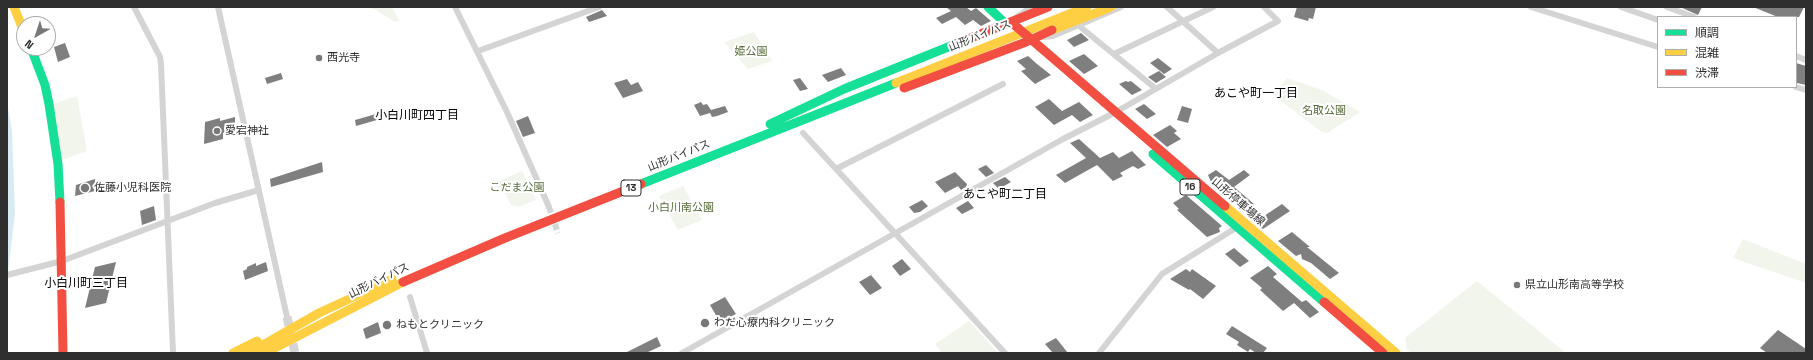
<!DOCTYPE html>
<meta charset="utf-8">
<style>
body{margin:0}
#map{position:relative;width:1813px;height:360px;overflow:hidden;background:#fff;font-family:"Space Grotesk","Noto Sans JP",sans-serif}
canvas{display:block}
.frame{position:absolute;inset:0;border:8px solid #2f2f2f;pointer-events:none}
.legend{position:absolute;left:1657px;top:16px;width:140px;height:72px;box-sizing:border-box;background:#fff;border:1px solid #acacac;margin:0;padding:5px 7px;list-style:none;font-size:12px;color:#2f2f2f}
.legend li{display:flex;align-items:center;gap:8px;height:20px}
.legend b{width:20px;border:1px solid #acacac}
.north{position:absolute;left:16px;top:16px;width:40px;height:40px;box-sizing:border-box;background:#fff;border:1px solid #acacac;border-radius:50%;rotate:219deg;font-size:11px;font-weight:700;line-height:16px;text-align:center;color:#2f2f2f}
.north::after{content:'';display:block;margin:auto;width:14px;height:18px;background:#787878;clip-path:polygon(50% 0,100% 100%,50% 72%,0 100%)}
</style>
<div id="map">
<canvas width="1813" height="360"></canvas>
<div class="frame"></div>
<ul class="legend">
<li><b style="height:5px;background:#16e098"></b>順調</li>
<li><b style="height:5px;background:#ffcf43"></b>混雑</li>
<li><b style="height:5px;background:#f24e42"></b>渋滞</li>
</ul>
<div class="north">N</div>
</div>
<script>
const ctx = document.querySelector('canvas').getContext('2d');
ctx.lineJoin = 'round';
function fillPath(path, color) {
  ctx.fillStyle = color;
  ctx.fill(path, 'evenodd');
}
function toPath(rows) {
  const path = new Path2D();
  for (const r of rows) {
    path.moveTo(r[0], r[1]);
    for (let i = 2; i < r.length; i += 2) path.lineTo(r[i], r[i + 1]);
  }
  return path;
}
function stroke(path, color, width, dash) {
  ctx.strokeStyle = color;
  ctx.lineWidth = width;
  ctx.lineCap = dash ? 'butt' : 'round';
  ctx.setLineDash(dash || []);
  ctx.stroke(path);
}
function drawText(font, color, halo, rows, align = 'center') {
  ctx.font = font + ' "Space Grotesk","Noto Sans JP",sans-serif';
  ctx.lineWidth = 4;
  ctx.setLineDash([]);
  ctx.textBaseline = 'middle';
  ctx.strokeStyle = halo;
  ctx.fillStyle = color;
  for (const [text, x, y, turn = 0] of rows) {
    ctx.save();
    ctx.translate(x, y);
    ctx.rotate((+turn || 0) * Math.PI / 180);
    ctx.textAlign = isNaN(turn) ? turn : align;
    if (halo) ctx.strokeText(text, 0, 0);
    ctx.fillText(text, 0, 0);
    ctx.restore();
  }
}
const green = toPath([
 [365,7,392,7,399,21,395,22,376,10],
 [754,32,772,61,748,69,724,42],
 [1287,78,1322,90,1360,112,1327,133,1322,132,1273,95],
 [77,96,87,151,62,160,53,104],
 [522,171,536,200,518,207,511,205,503,189,495,187,495,183],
 [683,186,702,220,678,230,659,196],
 [1743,239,1806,264,1806,283,1733,258],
 [1477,281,1566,353,1411,353,1407,349,1405,338],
 [969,321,998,353,942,353,935,344]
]);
const water = toPath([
 [7,102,12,131,15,213,7,281]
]);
const building = toPath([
 [946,7,966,7,971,11,976,8,991,21,981,26,973,20,965,25,956,17,942,24,936,18,951,11],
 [1297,7,1316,7,1313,19,1309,18,1308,21,1294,17],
 [1680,7,1702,7,1698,15],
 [1753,7,1804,7,1799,17,1778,17],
 [602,10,607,16,589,22,586,17],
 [1081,33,1089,40,1074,47,1067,40],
 [65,43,70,57,58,62,54,47],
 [1084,54,1098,66,1084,74,1069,61],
 [1028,56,1037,64,1051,75,1035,84,1021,71,1026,69,1017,61],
 [1158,58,1172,69,1164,74,1150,63],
 [1796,63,1806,66,1806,85,1797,83],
 [841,68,846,75,828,82,822,75],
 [1159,71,1166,77,1156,83,1148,77],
 [281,73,283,79,267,84,265,78],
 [800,78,808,89,800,91,793,80],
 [627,79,631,85,638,82,643,91,623,98,614,83],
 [1126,81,1128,82,1131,81,1142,90,1132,95,1119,84],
 [1049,99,1062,111,1079,102,1093,115,1080,122,1072,115,1054,125,1035,107],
 [701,102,703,105,707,104,711,110,725,106,728,112,717,116,712,117,710,113,700,116,694,105],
 [1144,104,1156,114,1147,119,1135,109],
 [1182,106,1192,109,1188,123,1177,120],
 [376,114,377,120,356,126,355,120],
 [528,116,535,133,523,137,516,121],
 [235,117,235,129,223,133,223,139,204,144,205,122,220,118,220,121],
 [1170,125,1177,131,1174,133,1181,139,1167,147,1153,135],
 [1079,139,1100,158,1113,152,1119,158,1132,151,1146,165,1138,169,1133,166,1120,173,1123,176,1113,181,1097,165,1065,183,1056,175,1086,158,1070,143],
 [322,162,323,172,271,187,270,179],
 [986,165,994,173,986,177,978,169],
 [1216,170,1229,180,1244,170,1250,175,1234,187,1254,204,1246,209,1216,182,1212,184,1208,175],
 [955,172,967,184,966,187,961,190,958,186,945,193,935,182],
 [1005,177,1011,182,999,189,993,183],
 [95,179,95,191,75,196,76,185],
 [1186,195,1222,226,1219,228,1220,232,1207,237,1177,210,1179,209,1173,203],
 [922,200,928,206,920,212,914,213,909,207],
 [968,201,974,208,962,214,956,208],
 [1282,204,1290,211,1263,229,1255,222],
 [154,206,156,220,142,225,140,211],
 [1292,232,1310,247,1307,247,1339,273,1330,279,1311,263,1302,259,1301,254,1296,256,1278,241],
 [1234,248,1249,261,1240,267,1225,254],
 [902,259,911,269,900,276,892,266],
 [116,262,106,303,85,308,95,267],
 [266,262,268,271,245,280,243,271,247,269,247,267,256,263,256,266],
 [1268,266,1277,274,1273,277,1302,302,1306,300,1319,312,1310,318,1294,303,1283,311,1260,290,1262,288,1250,278],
 [1186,269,1190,272,1192,269,1216,286,1203,299,1190,289,1189,290,1170,279],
 [871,275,882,288,870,295,859,282],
 [725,297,736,314,720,322,710,305],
 [378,322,381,333,366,339,363,329],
 [1232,326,1267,348,1263,353,1256,353,1250,349,1248,352,1237,345,1239,342,1226,334],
 [1778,330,1806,349,1806,353,1767,353,1760,348],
 [657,337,661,346,646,353,625,353],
 [1056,338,1068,353,1053,353,1045,344]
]);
const streetTunnel = toPath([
 [549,207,558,233]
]);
const secondaryTunnel = toPath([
 [287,317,295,353]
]);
const street = toPath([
 [134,7,160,57,161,64,173,353],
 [218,7,287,317],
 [455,7,507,112,549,207],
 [1167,7,1218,53],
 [1531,7,1658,47],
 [1621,7,1658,20],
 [1667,7,1694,17],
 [1016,18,1031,7],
 [1078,25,1155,88],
 [1043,37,1053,36,1121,7],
 [478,51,599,7],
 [1114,54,1213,7],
 [1796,56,1806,60],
 [1796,87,1806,90],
 [803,133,1005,353],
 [836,169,1003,84],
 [7,275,62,261,215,203,259,190],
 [410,297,427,353],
 [682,353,1063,139,1116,112,1218,53,1278,21,1264,7],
 [1099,353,1162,274,1239,226]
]);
const fast = toPath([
 [988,7,1006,24],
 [31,48,45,85,49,104,58,164,60,202],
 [770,124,844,89,958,43],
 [1153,154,1324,302],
 [641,184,896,83]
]);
const slow = toPath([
 [14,7,24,32],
 [1052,30,1111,7],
 [896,83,1087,7],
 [1225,206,1396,353],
 [233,353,257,341],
 [249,353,319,313,392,279],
 [265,353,403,282]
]);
const jam = toPath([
 [1011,22,1225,206],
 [958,43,1048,7],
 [904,88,1026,42,1052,30],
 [60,202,63,353],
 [403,282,505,238,641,184],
 [1324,302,1383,353]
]);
const markers = [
 [319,58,4,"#787878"],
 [217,131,4,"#787878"],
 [85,188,5,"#787878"],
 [1517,285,4,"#787878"],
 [705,323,5,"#787878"],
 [387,325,5,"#787878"]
];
const shields = [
 [1190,187,20],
 [631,188,20]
];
const shieldNames = [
 ["16",1190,187],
 ["13",631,188]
];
const streetNames = [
 ["山形バイパス",980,36,-22],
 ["山形バイパス",679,156,-22],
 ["山形停車場線",1238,202,41],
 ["山形バイパス",379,281,-26]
];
const parkNames = [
 ["姫公園",751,52],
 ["名取公園",1324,111],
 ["こだま公園",517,188],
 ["小白川南公園",681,208]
];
const poiNames = [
 ["西光寺",327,58],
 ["愛宕神社",225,131],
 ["佐藤小児科医院",94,188],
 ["県立山形南高等学校",1525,285],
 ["わだ心療内科クリニック",714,323],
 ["ねもとクリニック",396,325]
];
const neighbourhoodNames = [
 ["あこや町一丁目",1256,94],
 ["小白川町四丁目",417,116],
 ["あこや町二丁目",1005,195],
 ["小白川町三丁目",86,284]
];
fillPath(green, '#f1f5ec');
fillPath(water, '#d8ebf2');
fillPath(building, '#7f7f7f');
stroke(streetTunnel, '#d5d5d5', 6, [6, 3]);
stroke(secondaryTunnel, '#d5d5d5', 9, [9, 4.5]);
stroke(street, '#d4d4d4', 6);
stroke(fast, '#16e098', 9);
stroke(slow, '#ffcf43', 9);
stroke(jam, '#f24e42', 9);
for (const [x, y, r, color] of markers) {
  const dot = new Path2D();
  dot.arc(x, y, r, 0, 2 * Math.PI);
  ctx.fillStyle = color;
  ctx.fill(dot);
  stroke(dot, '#fff', 1.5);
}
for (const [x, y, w] of shields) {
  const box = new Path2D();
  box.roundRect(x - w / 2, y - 8, w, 16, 3);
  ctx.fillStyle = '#fff';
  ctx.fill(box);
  stroke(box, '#2f2f2f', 1);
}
drawText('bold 10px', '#2f2f2f', null, shieldNames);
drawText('11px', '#2f2f2f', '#fff', streetNames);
drawText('11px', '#566c3a', '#fff', parkNames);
drawText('11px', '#2f2f2f', '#fff', poiNames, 'left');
drawText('12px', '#000', '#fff', neighbourhoodNames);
</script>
